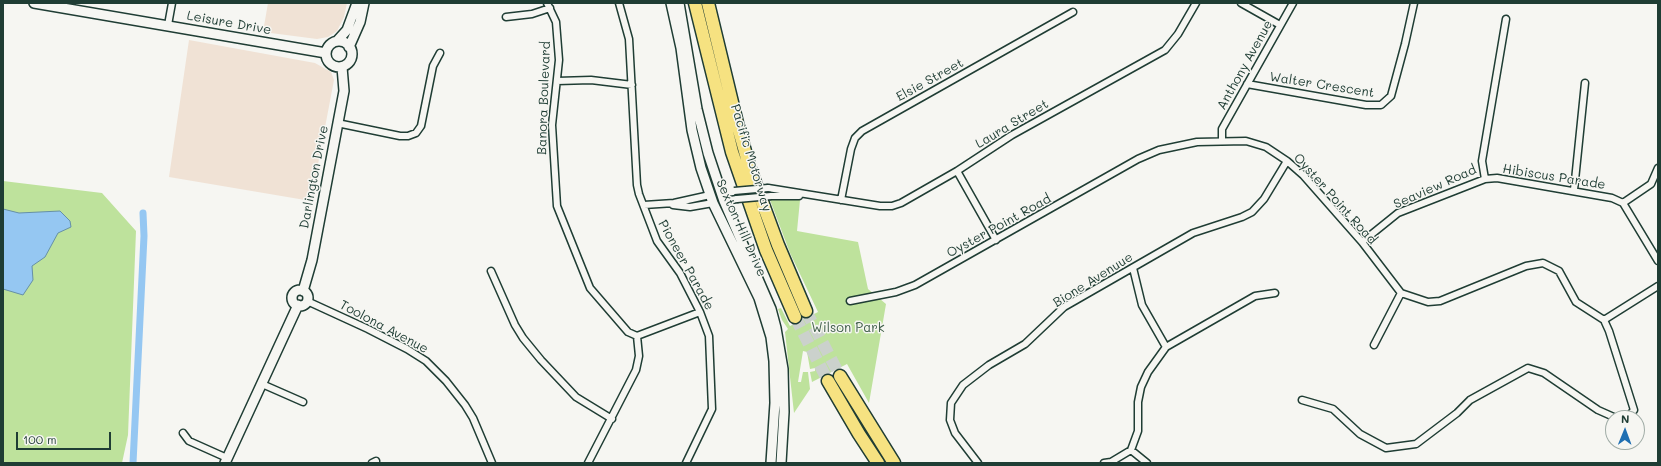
<!DOCTYPE html>
<style>
body{margin:0}
#map{position:relative;width:1661px;height:466px;overflow:hidden;background:#f6f6f2;font-family:Mali,sans-serif}
canvas{display:block}
.frame{position:absolute;inset:0;border:4px solid #1f3d34;pointer-events:none}
.north{position:absolute;left:1605px;top:410px;width:40px;height:40px;box-sizing:border-box;background:#f6f6f2;border:1px solid #a0aca6;border-radius:50%;rotate:1deg;font-size:11px;font-weight:700;line-height:16px;text-align:center;color:#1f3d34}
.north::after{content:'';display:block;margin:auto;width:14px;height:18px;background:#1f6fb2;clip-path:polygon(50% 0,100% 100%,50% 72%,0 100%)}
.scale{position:absolute;left:16px;top:432px;width:95px;height:18px;box-sizing:border-box;border:2px solid #1f3d34;border-top:0;padding-left:5px;font-size:12px;line-height:14px;white-space:nowrap;color:#1f3d34;-webkit-text-stroke:3px #f6f6f2;paint-order:stroke}
</style>
<div id="map">
<canvas width="1661" height="466"></canvas>
<div class="frame"></div>
<div class="north">N</div>
<div class="scale">100 m</div>
</div>
<script>
const ctx = document.querySelector('canvas').getContext('2d');
ctx.lineJoin = 'round';
function fillPath(path, color) {
  ctx.fillStyle = color;
  ctx.fill(path, 'evenodd');
}
function toPath(rows) {
  const path = new Path2D();
  for (const r of rows) {
    if (r.length === 3) {
      path.moveTo(r[0] + r[2], r[1]);
      path.arc(r[0], r[1], r[2], 0, 2 * Math.PI);
      continue;
    }
    path.moveTo(r[0], r[1]);
    for (let i = 2; i < r.length; i += 2) path.lineTo(r[i], r[i + 1]);
  }
  return path;
}
function stroke(path, color, width, dash) {
  ctx.strokeStyle = color;
  ctx.lineWidth = width;
  ctx.lineCap = dash ? 'butt' : 'round';
  ctx.setLineDash(dash || []);
  ctx.stroke(path);
}
function drawText(font, color, halo, rows, align = 'center') {
  ctx.font = font + ' Mali,sans-serif';
  ctx.lineWidth = 3;
  ctx.setLineDash([]);
  ctx.textBaseline = 'middle';
  ctx.strokeStyle = halo;
  ctx.fillStyle = color;
  for (const [text, x, y, turn = 0] of rows) {
    ctx.save();
    ctx.translate(x, y);
    ctx.rotate((+turn || 0) * Math.PI / 180);
    ctx.textAlign = isNaN(turn) ? turn : align;
    if (halo) ctx.strokeText(text, 0, 0);
    ctx.fillText(text, 0, 0);
    ctx.restore();
  }
}
const built = toPath([
 [268,3,347,3,344,17,337,31,328,37,317,39,263,32],
 [189,40,315,63,331,72,334,80,311,201,169,177]
]);
const green = toPath([
 [3,181,102,193,136,231,128,435,122,463,3,463],
 [770,200,800,200,797,231,858,242,868,289,886,304,869,403,847,364,812,382,810,372,815,371,815,368,810,369,807,352,803,351,798,382,801,382,803,372,808,372,810,389,794,413,785,332,788,329,782,320,778,309,781,308,790,326,818,312,790,253]
]);
const water = toPath([
 [3,209,19,213,60,211,70,221,71,227,58,233,45,257,32,266,33,280,23,295,3,289,3,209]
]);
const canal = toPath([
 [133,463,144,236,143,213]
]);
const highwayTunnel = toPath([
 [806,311,840,376],
 [795,317,828,381]
]);
const street = toPath([
 [547,3,556,22,559,60,552,125,557,206,590,288,628,332,637,336],
 [619,3,629,39,637,185,639,194,657,241,680,273,700,312,709,336,712,409,686,463],
 [1241,3,1280,25],
 [506,17,532,14,550,8],
 [168,25,172,3],
 [557,81,591,80,632,85],
 [1247,84,1366,105,1381,105,1391,96,1405,44,1414,3],
 [337,123,400,136,408,136,416,133,421,126,433,66,440,53],
 [1222,140,1222,129,1293,3],
 [957,171,996,240],
 [1485,179,1497,178,1612,198,1623,203,1658,261],
 [768,188,880,206,892,206,901,203,957,171,1012,135,1165,50,1178,34,1196,3],
 [1574,190,1585,83],
 [771,196,799,196],
 [841,200,851,149,855,138,862,131,1073,12],
 [724,201,737,199],
 [1623,203,1651,184,1658,168],
 [644,205,674,203,710,195],
 [673,205,690,207,713,203],
 [1362,242,1398,213,1485,179,1482,161,1506,19],
 [1133,268,1142,305,1166,347],
 [491,271,515,325,523,338,541,360,576,397,612,419],
 [307,301,368,329,407,349,426,361,446,381,465,405,473,418,492,463],
 [850,301,896,292,915,285,1138,159,1159,150,1197,142,1246,141,1266,147,1287,161,1303,175,1362,242,1401,293,1428,302,1440,301,1526,266,1543,263,1559,271,1576,302,1604,320,1609,331,1634,410,1628,417,1616,418,1598,410,1544,373,1528,368,1470,400,1457,413,1416,444,1386,448,1360,434,1333,409,1302,400],
 [1604,320,1658,286],
 [637,336,700,312],
 [1374,345,1401,293],
 [262,384,303,402],
 [183,433,189,441,227,458],
 [1131,450,1147,463],
 [372,463,376,461],
 [588,463,636,370,639,356,637,336],
 [978,463,955,433,950,420,951,403,963,385,989,365,1025,344,1064,307,1193,233,1242,217,1252,212,1264,199,1287,161],
 [1104,463,1111,462,1131,450,1138,431,1138,402,1141,387,1148,372,1166,347,1255,296,1275,293]
]);
const secondary = toPath([
 [34,3,326,53],
 [671,3,681,48,692,130,701,168,713,203,759,298,771,337,774,361,775,403,771,463],
 [679,3,697,109,708,153,724,201,771,309,776,328,783,369,784,412,781,463],
 [339,54,13],
 [337,41,347,30,357,3],
 [349,47,360,22,364,3],
 [300,298,8],
 [303,291,312,260,344,91,342,67],
 [225,463,298,305]
]);
const highway = toPath([
 [695,3,732,152,766,250,795,317],
 [708,3,737,123,750,169,778,245,806,311],
 [840,376,894,463],
 [828,381,859,434,878,463]
]);
const streetBridge = toPath([
 [734,191,768,188],
 [737,199,771,196]
]);
const streetNames = [
 ["Leisure Drive",229,23,10],
 ["Anthony Avenue",1245,65,-61],
 ["Elsie Street",930,80,-29],
 ["Walter Crescent",1322,85,9],
 ["Banora Boulevard",544,98,-88],
 ["Laura Street",1012,124,-31],
 ["Pacific Motorway",751,158,73],
 ["Darlington Drive",314,177,-79],
 ["Hibiscus Parade",1554,177,9],
 ["Seaview Road",1435,187,-24],
 ["Oyster Point Road",1335,199,48],
 ["Oyster Point Road",999,226,-29],
 ["Sexton Hill Drive",741,228,66],
 ["Pioneer Parade",686,265,61],
 ["Bione Avenuue",1093,280,-32],
 ["Toolona Avenue",384,327,28]
];
const parkNames = [
 ["Wilson Park",848,328]
];
fillPath(built, '#f0e2d5');
fillPath(green, '#bee29c');
fillPath(water, '#95c7f2');
stroke(water, '#6690a6', 1);
stroke(canal, '#95c7f2', 7);
stroke(highwayTunnel, '#cbd1cc', 12, [12, 6]);
stroke(street, '#1f3d34', 9);
stroke(secondary, '#1f3d34', 12);
stroke(highway, '#1f3d34', 15);
stroke(street, '#f6f6f2', 6);
stroke(secondary, '#f6f6f2', 9);
stroke(highway, '#f6e281', 12);
stroke(streetBridge, '#1f3d34', 9, []);
stroke(streetBridge, '#f6f6f2', 6);
drawText('13px', '#1f3d34', '#f6f6f2', streetNames);
drawText('13px', '#3f5e49', '#f6f6f2', parkNames);
</script>
